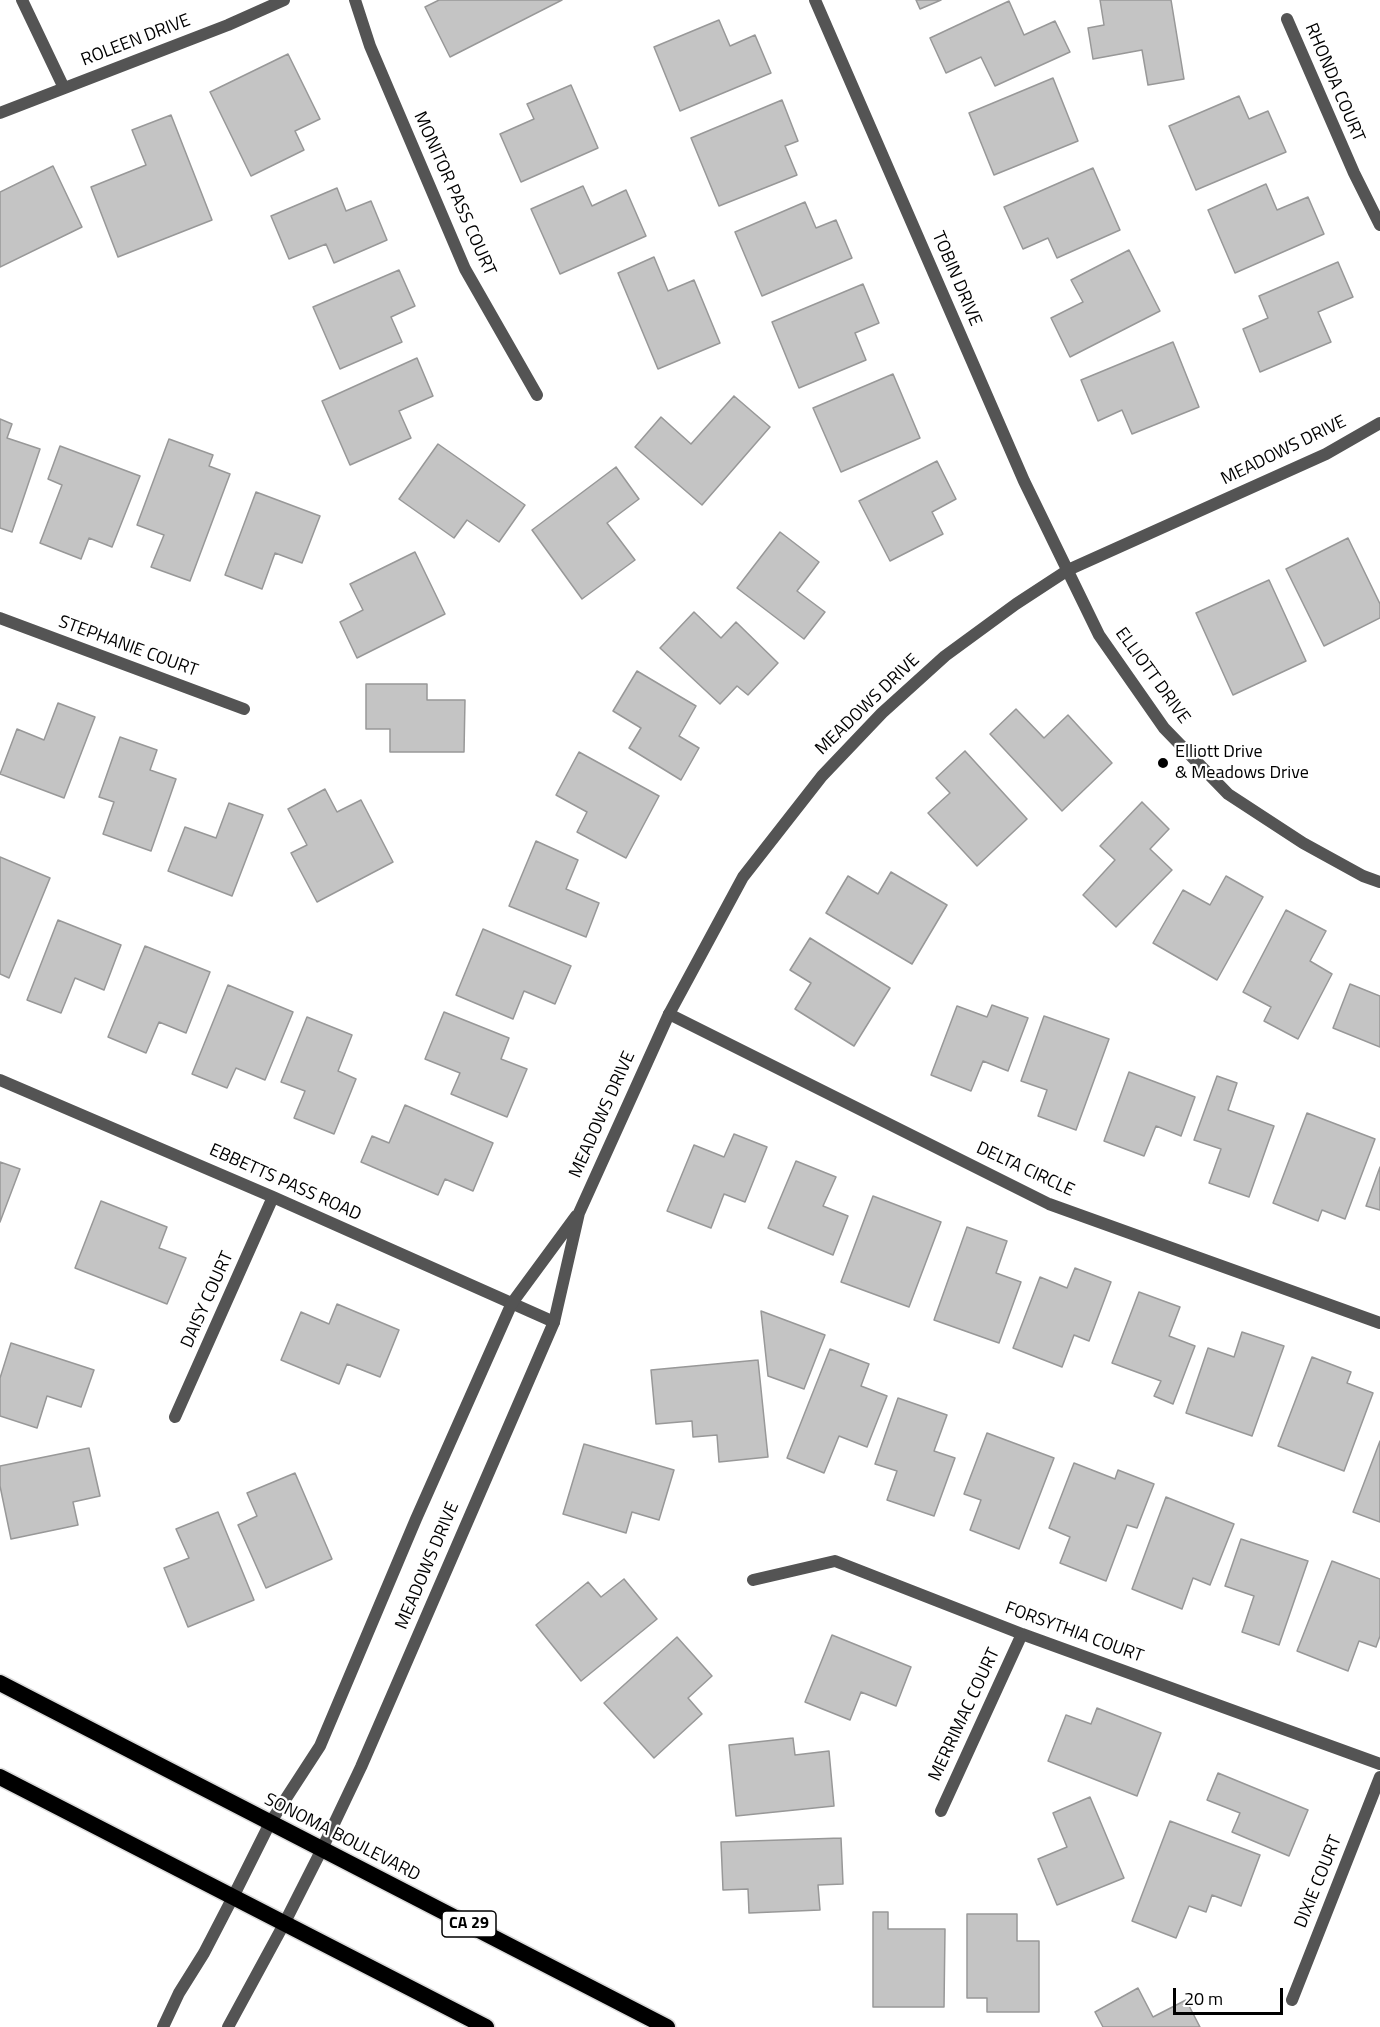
<!DOCTYPE html>
<style>
body{margin:0}
#map{position:relative;width:1380px;height:2027px;overflow:hidden;background:#fff;font-family:"Titillium Web",sans-serif}
canvas{display:block}
.scale{position:absolute;left:1173px;top:1988px;width:110px;height:27px;box-sizing:border-box;border:3px solid #000;border-top:0;padding-left:8px;font-size:18px;line-height:21px;white-space:nowrap;color:#000;-webkit-text-stroke:4px #fff;paint-order:stroke}
</style>
<div id="map">
<canvas width="1380" height="2027"></canvas>
<div class="scale">20 m</div>
</div>
<script>
const ctx = document.querySelector('canvas').getContext('2d');
ctx.lineJoin = 'round';
function fillPath(path, color) {
  ctx.fillStyle = color;
  ctx.fill(path, 'evenodd');
}
function toPath(rows) {
  const path = new Path2D();
  for (const r of rows) {
    path.moveTo(r[0], r[1]);
    for (let i = 2; i < r.length; i += 2) path.lineTo(r[i], r[i + 1]);
  }
  return path;
}
function stroke(path, color, width, dash) {
  ctx.strokeStyle = color;
  ctx.lineWidth = width;
  ctx.lineCap = dash ? 'butt' : 'round';
  ctx.setLineDash(dash || []);
  ctx.stroke(path);
}
function drawText(font, color, halo, rows, align = 'center') {
  ctx.font = font + ' "Titillium Web",sans-serif';
  ctx.lineWidth = 4.5;
  ctx.setLineDash([]);
  ctx.textBaseline = 'middle';
  ctx.strokeStyle = halo;
  ctx.fillStyle = color;
  for (const [text, x, y, turn = 0] of rows) {
    ctx.save();
    ctx.translate(x, y);
    ctx.rotate((+turn || 0) * Math.PI / 180);
    ctx.textAlign = isNaN(turn) ? turn : align;
    if (halo) ctx.strokeText(text, 0, 0);
    ctx.fillText(text, 0, 0);
    ctx.restore();
  }
}
const building = toPath([
 [439,0,562,0,450,57,425,7,439,0],
 [916,0,941,0,920,9,916,0],
 [1100,0,1171,0,1184,79,1148,85,1142,50,1093,59,1088,28,1104,25,1100,0],
 [1009,1,1024,35,1055,21,1070,52,995,86,981,57,946,73,930,38,1009,1],
 [719,20,730,46,755,35,771,73,680,111,654,47,719,20],
 [288,54,320,119,295,131,304,150,251,176,210,92,288,54],
 [1053,78,1078,141,994,175,969,113,1053,78],
 [571,85,598,148,521,182,500,134,534,119,527,104,571,85],
 [1239,96,1249,119,1268,111,1286,152,1196,190,1169,126,1239,96],
 [782,100,798,141,785,146,797,175,719,206,691,138,782,100],
 [171,115,212,220,118,257,91,187,146,165,132,130,171,115],
 [53,166,82,227,0,267,0,192,53,166],
 [1093,168,1120,230,1057,258,1048,238,1023,249,1004,207,1093,168],
 [1266,184,1277,210,1308,197,1324,234,1235,273,1208,210,1266,184],
 [583,186,592,206,626,190,646,236,560,274,531,209,583,186],
 [337,188,346,211,371,201,387,240,334,263,326,244,289,259,271,216,337,188],
 [805,202,816,228,836,220,852,258,762,296,735,232,805,202],
 [1129,250,1160,311,1070,357,1051,318,1083,302,1071,280,1129,250],
 [654,257,668,291,694,280,720,343,658,369,618,273,654,257],
 [1338,262,1353,297,1318,312,1331,342,1260,372,1243,329,1268,318,1259,296,1338,262],
 [399,270,415,306,391,317,402,342,340,369,313,307,399,270],
 [863,284,879,323,855,333,866,360,799,388,772,322,863,284],
 [1173,342,1199,407,1132,434,1122,410,1098,421,1081,380,1173,342],
 [417,358,433,396,399,411,411,438,350,465,322,401,417,358],
 [893,374,920,438,841,472,813,408,893,374],
 [734,396,770,427,702,505,635,447,661,417,691,444,734,396],
 [0,419,12,424,7,438,40,449,12,532,0,528,0,419],
 [169,439,213,455,209,466,230,474,190,581,151,567,164,535,137,525,169,439],
 [438,444,525,505,499,542,467,520,454,538,399,499,438,444],
 [60,446,140,476,112,547,89,538,81,559,40,543,62,485,48,479,60,446],
 [937,461,956,499,932,512,943,534,890,561,859,501,937,461],
 [616,467,639,499,607,523,635,560,582,599,532,530,616,467],
 [256,492,320,516,302,563,275,553,262,589,225,575,256,492],
 [780,532,819,562,797,591,825,612,804,639,737,588,780,532],
 [1348,538,1380,604,1380,618,1324,646,1286,569,1348,538],
 [415,552,445,614,357,658,340,622,363,610,350,584,415,552],
 [1269,580,1306,661,1233,695,1196,613,1269,580],
 [694,612,721,638,736,622,778,663,748,695,737,686,720,704,660,648,694,612],
 [637,671,696,706,679,736,699,748,681,780,629,748,641,728,613,711,637,671],
 [366,684,427,684,427,700,465,700,464,752,390,752,390,729,366,729,366,684],
 [58,703,95,717,64,798,0,774,17,729,44,740,58,703],
 [1016,709,1044,738,1068,715,1112,763,1062,811,990,734,1016,709],
 [120,737,157,750,150,770,176,779,151,851,103,834,114,802,99,797,120,737],
 [965,751,1027,819,977,866,928,813,950,793,936,778,965,751],
 [579,752,659,796,626,858,577,832,587,812,556,795,579,752],
 [325,789,337,812,361,800,393,862,317,902,291,853,307,845,288,809,325,789],
 [1142,802,1169,829,1150,849,1172,870,1116,927,1083,895,1115,860,1100,846,1142,802],
 [229,803,263,815,232,896,168,871,185,827,216,838,229,803],
 [536,841,578,860,566,889,599,903,586,937,509,906,536,841],
 [0,857,50,878,9,978,0,974,0,857],
 [891,872,947,905,912,964,826,913,848,876,878,894,891,872],
 [1226,876,1263,897,1217,980,1153,943,1183,890,1210,905,1226,876],
 [1286,910,1326,931,1310,961,1332,974,1298,1039,1264,1021,1271,1007,1243,992,1286,910],
 [58,920,121,945,104,990,75,978,61,1013,27,1000,58,920],
 [483,929,571,966,555,1004,524,991,513,1019,456,995,483,929],
 [810,938,890,988,854,1046,795,1009,811,983,790,970,810,938],
 [145,946,210,972,186,1033,159,1022,146,1053,108,1037,145,946],
 [1350,984,1380,996,1380,1047,1333,1028,1350,984],
 [228,985,293,1012,265,1080,236,1068,227,1088,192,1074,228,985],
 [992,1005,1028,1018,1008,1071,983,1061,971,1091,931,1075,957,1006,987,1017,992,1005],
 [444,1012,509,1038,501,1059,527,1069,507,1117,451,1094,460,1073,425,1059,444,1012],
 [1044,1016,1109,1039,1076,1130,1038,1116,1047,1090,1021,1081,1044,1016],
 [307,1017,352,1035,338,1071,356,1079,334,1134,294,1118,305,1091,281,1082,307,1017],
 [1129,1072,1195,1097,1181,1136,1156,1126,1144,1156,1104,1141,1129,1072],
 [1217,1076,1237,1083,1228,1110,1274,1126,1249,1197,1209,1183,1221,1149,1194,1140,1217,1076],
 [405,1105,493,1143,473,1191,445,1179,438,1195,361,1162,372,1136,389,1143,405,1105],
 [1307,1113,1375,1139,1345,1219,1322,1210,1318,1221,1273,1203,1307,1113],
 [734,1134,767,1147,745,1202,724,1194,711,1228,667,1211,694,1145,724,1157,734,1134],
 [796,1161,836,1177,823,1206,848,1216,833,1255,768,1228,796,1161],
 [0,1162,20,1169,0,1222,0,1162],
 [1380,1167,1380,1210,1366,1206,1380,1167],
 [873,1196,941,1222,909,1307,841,1282,873,1196],
 [101,1201,167,1227,159,1248,186,1258,167,1304,75,1268,101,1201],
 [967,1227,1007,1241,996,1273,1021,1282,999,1343,934,1320,967,1227],
 [1075,1268,1111,1282,1089,1341,1074,1335,1062,1367,1013,1348,1040,1277,1067,1288,1075,1268],
 [1139,1292,1180,1307,1169,1336,1195,1346,1173,1404,1154,1396,1161,1381,1112,1363,1139,1292],
 [337,1304,399,1330,380,1377,347,1364,339,1384,281,1360,301,1312,329,1324,337,1304],
 [761,1311,825,1335,804,1389,768,1376,761,1311],
 [1242,1332,1284,1346,1252,1436,1186,1413,1208,1348,1234,1357,1242,1332],
 [11,1343,94,1370,81,1407,47,1396,37,1428,0,1416,0,1378,11,1343],
 [830,1349,869,1364,861,1386,887,1396,867,1447,839,1436,824,1473,787,1458,830,1349],
 [1312,1357,1351,1372,1347,1383,1373,1393,1344,1471,1278,1446,1312,1357],
 [758,1360,768,1457,719,1462,717,1435,693,1437,692,1421,656,1424,651,1370,758,1360],
 [898,1398,947,1415,934,1451,955,1458,934,1516,887,1500,897,1471,875,1464,898,1398],
 [987,1433,1054,1458,1019,1549,970,1530,981,1500,964,1494,987,1433],
 [1380,1441,1380,1522,1353,1512,1380,1441],
 [584,1444,674,1470,659,1520,632,1512,626,1533,563,1514,584,1444],
 [89,1448,100,1496,73,1502,78,1525,11,1539,0,1486,0,1466,89,1448],
 [1074,1463,1115,1479,1118,1470,1154,1484,1137,1528,1127,1525,1106,1581,1060,1563,1070,1537,1049,1528,1074,1463],
 [295,1473,332,1559,266,1588,238,1525,257,1516,247,1493,295,1473],
 [1166,1497,1234,1524,1210,1585,1193,1578,1182,1609,1132,1589,1166,1497],
 [218,1512,254,1600,188,1627,164,1568,189,1558,176,1529,218,1512],
 [1241,1539,1308,1561,1279,1645,1242,1632,1254,1596,1225,1586,1241,1539],
 [1332,1561,1380,1579,1380,1636,1376,1647,1359,1641,1348,1671,1297,1651,1332,1561],
 [624,1579,657,1619,581,1681,536,1625,588,1582,601,1597,624,1579],
 [832,1635,911,1667,896,1706,861,1692,850,1720,805,1702,832,1635],
 [677,1637,712,1676,688,1698,702,1714,654,1758,604,1703,677,1637],
 [1097,1708,1161,1733,1137,1796,1048,1761,1066,1715,1091,1724,1097,1708],
 [793,1738,795,1755,829,1751,834,1806,736,1816,729,1745,793,1738],
 [1218,1773,1308,1810,1289,1856,1232,1832,1240,1813,1207,1800,1218,1773],
 [1090,1797,1124,1878,1057,1905,1038,1859,1067,1847,1053,1813,1090,1797],
 [1170,1821,1260,1855,1241,1906,1212,1895,1206,1912,1189,1906,1176,1938,1132,1921,1170,1821],
 [841,1838,843,1884,818,1885,820,1910,749,1913,748,1889,723,1890,721,1842,841,1838],
 [873,1912,888,1912,888,1929,945,1929,944,2007,873,2007,873,1912],
 [967,1914,1017,1914,1017,1941,1039,1941,1039,2012,987,2012,987,1998,967,1998,967,1914],
 [1138,1988,1153,2017,1186,2000,1200,2027,1103,2027,1095,2012,1138,1988]
]);
const service = toPath([
 [163,2027,179,1993,204,1953,233,1897],
 [228,2027,284,1924]
]);
const minor = toPath([
 [22,0,64,88],
 [355,0,370,46,465,269,537,395],
 [1287,19,1354,173,1380,225],
 [0,113,228,25,284,0],
 [0,618,244,709],
 [669,1014,1049,1204,1380,1323],
 [0,1080,273,1197,554,1322],
 [175,1417,273,1197],
 [753,1580,835,1561,1022,1634,1380,1764],
 [941,1811,1022,1634],
 [1292,2000,1380,1777]
]);
const tertiary = toPath([
 [815,0,1024,481,1099,635,1164,728,1228,794,1303,843,1363,876,1380,882],
 [233,1897,270,1823,320,1746,416,1519,512,1303,576,1216],
 [284,1924,322,1849,361,1767,554,1322,579,1213,669,1014,743,877,822,776,882,713,945,656,1016,604,1068,570,1326,454,1380,423]
]);
const trunk = toPath([
 [0,1683,667,2027],
 [0,1777,486,2027]
]);
const markers = [
 [1163,763,6,"#000"]
];
const shields = [
 [469,1924,54]
];
const shieldNames = [
 ["CA 29",469,1924]
];
const streetNames = [
 ["ROLEEN DRIVE",136,41,-21],
 ["RHONDA COURT",1334,83,67],
 ["MONITOR PASS COURT",454,194,66],
 ["TOBIN DRIVE",956,279,67],
 ["MEADOWS DRIVE",1284,451,-26],
 ["STEPHANIE COURT",128,647,20],
 ["ELLIOTT DRIVE",1152,676,54],
 ["MEADOWS DRIVE",868,705,-44],
 ["MEADOWS DRIVE",603,1115,-66],
 ["DELTA CIRCLE",1025,1170,25],
 ["EBBETTS PASS ROAD",285,1183,24],
 ["DAISY COURT",208,1300,-66],
 ["MEADOWS DRIVE",428,1566,-67],
 ["FORSYTHIA COURT",1074,1633,20],
 ["MERRIMAC COURT",965,1715,-65],
 ["SONOMA BOULEVARD",342,1838,27],
 ["DIXIE COURT",1319,1882,-68]
];
const poiNames = [
 ["Elliott Drive",1175,753],
 ["& Meadows Drive",1175,774]
];
fillPath(building, '#c4c4c4');
stroke(building, '#989898', 1.5);
stroke(trunk, '#dbdbdb', 19);
stroke(service, '#545454', 12);
stroke(minor, '#545454', 12);
stroke(tertiary, '#545454', 12);
stroke(trunk, '#000', 16);
for (const [x, y, r, color] of markers) {
  const dot = new Path2D();
  dot.arc(x, y, r, 0, 2 * Math.PI);
  ctx.fillStyle = color;
  ctx.fill(dot);
  stroke(dot, '#fff', 2);
}
for (const [x, y, w] of shields) {
  const box = new Path2D();
  box.roundRect(x - w / 2, y - 13, w, 26, 4.5);
  ctx.fillStyle = '#fff';
  ctx.fill(box);
  stroke(box, '#000', 1.5);
}
drawText('bold 16px', '#000', null, shieldNames);
drawText('18px', '#000', '#fff', streetNames);
drawText('18px', '#000', '#fff', poiNames, 'left');
</script>
